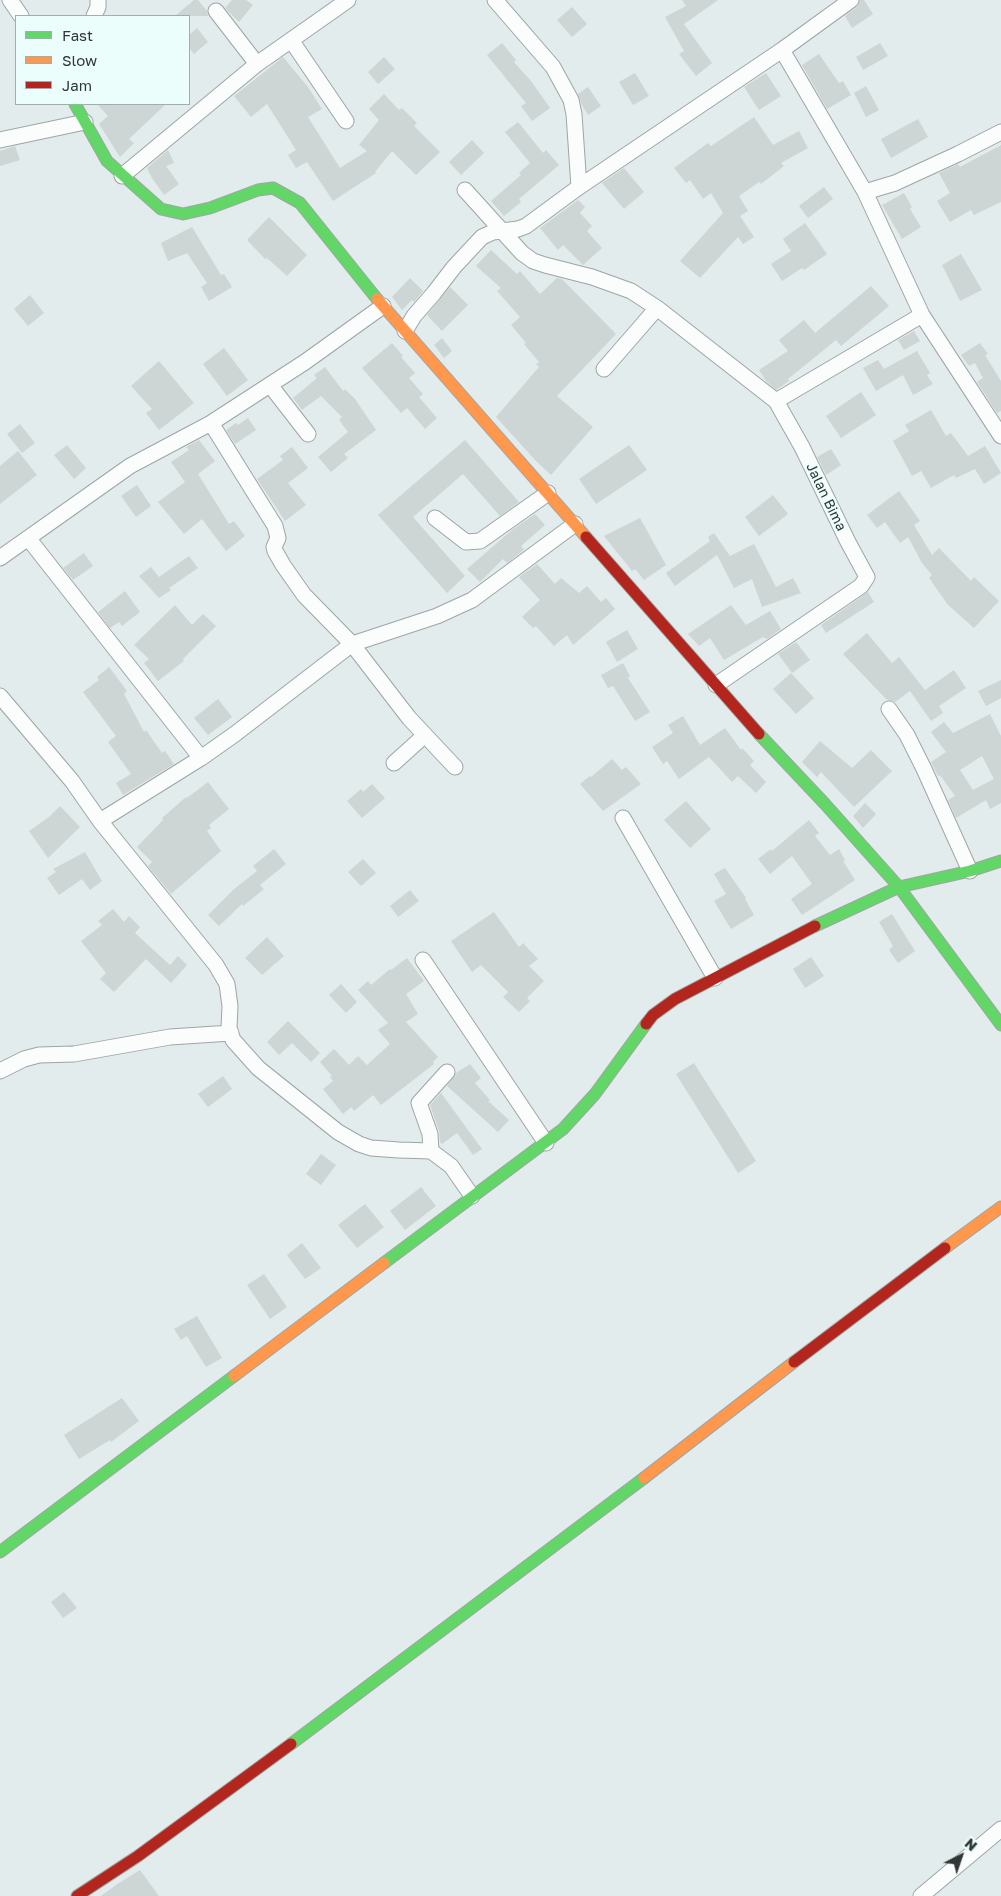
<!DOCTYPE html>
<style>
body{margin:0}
#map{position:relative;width:1001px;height:1896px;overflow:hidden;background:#e2ecec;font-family:"Golos Text",sans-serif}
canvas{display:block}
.legend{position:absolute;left:15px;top:15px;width:175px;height:90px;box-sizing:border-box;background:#ebfefc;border:1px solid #a0afad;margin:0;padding:6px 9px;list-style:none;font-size:15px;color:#303837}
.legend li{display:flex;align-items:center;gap:10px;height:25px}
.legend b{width:25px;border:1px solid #a0afad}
.north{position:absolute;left:936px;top:1831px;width:50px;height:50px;-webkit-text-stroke:4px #ebfefc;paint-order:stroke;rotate:41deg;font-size:14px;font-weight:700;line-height:20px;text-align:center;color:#303837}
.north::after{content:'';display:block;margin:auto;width:18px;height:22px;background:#303837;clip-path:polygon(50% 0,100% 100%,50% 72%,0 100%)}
</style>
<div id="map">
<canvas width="1001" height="1896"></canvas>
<ul class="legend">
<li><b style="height:6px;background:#63d668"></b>Fast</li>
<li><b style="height:6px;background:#ff974d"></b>Slow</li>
<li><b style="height:6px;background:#b3261e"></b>Jam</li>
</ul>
<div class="north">N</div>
</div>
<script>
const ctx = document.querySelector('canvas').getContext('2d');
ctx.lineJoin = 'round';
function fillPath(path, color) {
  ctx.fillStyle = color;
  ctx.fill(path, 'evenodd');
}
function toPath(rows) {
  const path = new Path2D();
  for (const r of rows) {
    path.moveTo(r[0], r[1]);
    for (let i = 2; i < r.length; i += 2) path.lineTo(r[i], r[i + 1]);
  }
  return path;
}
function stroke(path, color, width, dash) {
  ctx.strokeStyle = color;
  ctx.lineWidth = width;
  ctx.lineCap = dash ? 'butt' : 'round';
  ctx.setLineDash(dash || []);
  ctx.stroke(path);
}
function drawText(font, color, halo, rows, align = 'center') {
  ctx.font = font + ' "Golos Text",sans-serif';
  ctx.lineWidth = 4.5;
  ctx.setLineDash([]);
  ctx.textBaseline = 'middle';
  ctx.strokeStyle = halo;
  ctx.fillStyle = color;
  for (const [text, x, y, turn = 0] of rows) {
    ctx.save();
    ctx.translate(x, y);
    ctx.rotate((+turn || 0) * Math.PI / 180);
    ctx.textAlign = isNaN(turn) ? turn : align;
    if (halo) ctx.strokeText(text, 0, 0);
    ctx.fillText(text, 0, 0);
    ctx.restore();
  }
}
const building = toPath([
 [194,0,198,0,207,11,208,16,175,16],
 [232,0,246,0,253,5,239,22,225,8],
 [682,0,718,0,684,24,712,63,696,76,679,54,684,51,665,17,686,6],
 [860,0,864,0,873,14,852,28,845,16,857,7],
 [572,7,587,24,572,37,557,20],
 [197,28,208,42,194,54,189,48,189,35],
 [502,43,516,60,514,62,531,81,550,108,532,121,521,106,526,103,487,55],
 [880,43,888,56,863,70,856,57],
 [819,54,839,83,843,81,851,95,827,109,802,65],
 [283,57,308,87,322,109,308,117,340,168,367,151,359,145,379,120,369,109,384,94,399,110,402,108,417,123,414,126,440,152,416,175,392,151,375,172,376,173,333,201,307,162,296,168,288,155,296,150,267,104,251,117,234,96],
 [384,57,395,69,378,84,368,72],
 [635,73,649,96,633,105,619,82],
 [766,73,781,96,759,110,744,87],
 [866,86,879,110,866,117,854,93],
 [588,87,601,106,588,115,582,105,578,94],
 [97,104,166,104,129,139,134,143,120,157,99,124,108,116],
 [754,117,773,145,799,131,808,148,781,163,784,166,761,184,759,182,739,196,748,211,740,216,754,237,743,244,738,237,700,278,680,261,723,213,711,193,703,199,690,180,686,183,674,168,708,143,711,146],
 [918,119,928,137,891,158,881,139],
 [518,122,543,153,546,150,559,165,519,199,521,202,504,216,491,201,521,175,519,173,530,163,505,132],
 [472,140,484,153,461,175,449,162],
 [1001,145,1001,202,974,215,971,210,950,222,937,201,950,193,939,173,958,164,960,167],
 [15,146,20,160,0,166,0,151],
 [168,150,174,163,166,166,179,184,164,195,152,178,147,168],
 [624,168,644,192,624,209,602,183],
 [824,187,833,199,808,218,799,206],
 [904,193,912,207,910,209,921,227,902,239,882,205],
 [578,200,585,207,580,213,592,226,587,231,602,248,583,265,563,245,558,250,540,228],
 [269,217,307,255,287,276,267,258,265,259,247,240],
 [805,223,827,254,804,270,802,268,782,281,771,264,791,251,783,239],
 [192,227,221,275,224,274,232,287,209,301,201,287,207,283,187,253,168,261,161,243],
 [491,250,517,274,520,271,540,294,557,278,562,279,616,334,557,396,593,427,551,475,536,461,496,417,539,367,536,364,539,362,524,344,526,343,511,325,520,317,497,291,501,288,476,266],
 [961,254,982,290,960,301,942,265],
 [410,278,423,291,414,302,412,300,402,310,392,297],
 [871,286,889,306,841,346,836,340,788,379,789,381,776,390,766,381,759,370,788,351,779,340,804,320,815,333],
 [450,287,468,305,442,331,427,315],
 [30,295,44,313,28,326,14,309],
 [914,331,920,341,904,350,898,340],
 [442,338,452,351,444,358,434,345],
 [392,343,403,356,401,357,415,373,409,378,423,394,419,397,437,418,425,429,407,408,401,413,362,368],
 [980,343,988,354,985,355,1001,381,1001,411,997,413,977,382,983,378,975,363,969,366,961,355],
 [224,348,248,380,227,396,203,364],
 [917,351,930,373,927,375,933,384,913,395,903,375,876,391,863,368,878,360,884,369],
 [159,361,194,403,159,430,146,413,152,409,131,386],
 [325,367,343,391,345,389,355,399,376,430,344,454,348,458,331,472,318,457,348,432,339,420,342,417,321,396,302,410,293,398,317,378,314,375],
 [861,392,876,415,841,438,826,416],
 [931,410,946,436,951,433,968,456,985,446,1001,473,984,484,975,469,956,478,954,475,931,488,921,471,912,476,893,441,909,431,905,425],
 [248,418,256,430,235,444,226,430,236,423,238,425],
 [20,424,35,443,22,453,7,434],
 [199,440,215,461,198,474,229,524,234,521,245,536,226,551,202,519,184,534,158,502,185,482,171,462,189,450,186,447],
 [465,440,519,502,500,516,463,474,413,517,465,576,447,593,378,515],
 [67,445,86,468,74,479,54,455],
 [629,445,647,470,596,504,579,479],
 [292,447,308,468,288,483,306,505,285,521,257,479,283,460,280,456],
 [831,449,841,465,826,475,817,457],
 [18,451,37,475,0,504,0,466],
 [137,485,151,506,136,517,121,496],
 [899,491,920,521,914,525,932,555,939,548,971,581,974,577,999,601,974,628,948,605,929,578,932,575,922,563,908,537,900,543,885,522,877,528,867,515],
 [773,495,788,514,759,536,745,517],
 [535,514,545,525,521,546,524,550,507,563,503,559,480,582,467,569,512,530],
 [640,518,666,565,644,580,635,569,632,571,604,536],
 [714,533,730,556,754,544,776,587,793,578,801,593,762,607,752,579,734,588,717,555,675,586,666,573,710,541,708,537],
 [84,553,93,566,73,580,63,568],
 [189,556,198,568,169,588,171,590,159,598,139,576,151,567,159,577],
 [537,564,555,584,561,578,579,593,587,586,601,602,606,598,615,609,573,645,567,635,554,646,536,626,533,628,522,617,540,600,519,577],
 [125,591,140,612,122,626,119,622,110,628,98,612],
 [868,592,874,602,826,633,821,625],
 [175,605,192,625,203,614,216,626,183,659,184,661,158,681,144,663,149,659,134,645],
 [731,605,746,625,770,611,781,629,767,639,763,637,724,660,710,638,699,646,688,634],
 [627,630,638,649,617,662,606,642],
 [867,633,892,663,899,657,925,690,954,670,966,688,939,706,943,713,931,721,910,691,895,702,887,700,843,654],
 [796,642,810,660,792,673,778,654],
 [623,663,630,676,628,678,650,712,635,721,613,686,608,688,601,675],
 [109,667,127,691,124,694,144,732,146,730,162,753,165,751,174,764,123,795,116,783,131,774,108,742,116,736,83,692,99,680,97,677],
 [791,673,814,698,796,714,773,689],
 [1001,680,1001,698,986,706,978,691],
 [218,699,232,717,208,735,194,718],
 [990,714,1001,736,1001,803,990,809,986,800,956,818,948,800,955,796,940,775,938,776,931,762,946,752,931,732,944,722,953,733],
 [982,756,994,779,973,790,960,770],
 [683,716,700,745,725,728,741,750,742,748,754,761,750,765,766,782,756,793,738,776,732,782,709,757,679,779,667,761,663,764,652,747,673,733,668,725],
 [820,741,852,768,871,750,892,771,854,807,821,772,817,777,802,762],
 [612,759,622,770,626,767,641,784,603,811,580,784,590,776,591,777],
 [208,782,229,809,209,825,211,828,207,831,221,851,171,894,148,866,152,862,137,847,163,820,162,818,186,797,187,798],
 [372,784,385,798,362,818,347,801,361,789,363,792],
 [686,801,711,829,690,848,664,820],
 [865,803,876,814,863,828,853,816],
 [60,806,80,827,48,858,29,831,49,817],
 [809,820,819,833,815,836,830,855,839,849,845,860,843,861,855,880,802,915,791,899,812,884,792,856,770,874,758,859,771,849,772,851],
 [274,849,286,864,260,885,264,889,243,906,242,904,219,926,208,915,233,890,257,871,253,866],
 [85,852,102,881,90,890,82,879,59,895,47,878,56,872,53,869],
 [363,859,376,873,361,886,348,872],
 [725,868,746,898,745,899,754,915,731,929,714,901,726,894,714,874],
 [410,890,419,901,398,917,390,906],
 [113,909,124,922,129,916,140,927,135,933,170,965,178,956,187,965,171,983,146,959,114,992,100,979,106,973,81,941,102,925,98,921],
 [494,912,519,947,523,943,538,959,529,966,544,981,527,998,530,1001,519,1012,503,997,508,992,481,965,472,972,451,941],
 [892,914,915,951,898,963,889,950,893,946,879,922],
 [267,937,284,956,262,975,245,958],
 [811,957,824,976,805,988,793,969],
 [407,958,424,981,406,994,418,1014,406,1022,438,1057,433,1062,434,1064,381,1105,373,1095,354,1111,351,1107,343,1114,323,1089,333,1081,330,1077,332,1076,320,1062,334,1049,349,1065,358,1056,367,1065,390,1044,378,1030,388,1023,358,990,368,981,371,985,390,969,391,970],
 [341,984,357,1002,346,1013,329,995],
 [288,1021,320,1053,311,1062,292,1043,279,1055,267,1042],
 [694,1063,756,1161,738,1173,676,1074],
 [470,1064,481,1078,475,1083,490,1100,488,1101,509,1120,498,1132,447,1086,456,1073],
 [223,1076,232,1089,208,1107,198,1094],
 [441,1093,482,1149,473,1155,457,1133,442,1144,440,1142,439,1131,430,1105],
 [321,1154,336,1165,321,1185,306,1174],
 [421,1187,436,1206,405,1230,390,1211],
 [365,1204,384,1227,357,1248,338,1225],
 [302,1243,321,1268,305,1279,287,1255],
 [264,1274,287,1307,270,1319,247,1285],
 [197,1316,222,1358,206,1367,187,1336,181,1340,174,1329],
 [122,1398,139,1421,111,1442,110,1440,79,1459,64,1435],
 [64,1592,77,1608,63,1618,51,1602],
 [140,1870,159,1896,101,1896,116,1885]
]);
const street = toPath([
 [10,0,21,16],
 [495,0,553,67,571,100,574,114,579,187],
 [216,11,257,64],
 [94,16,98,7,98,0],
 [291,40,346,121],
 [782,50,865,192,922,315,1001,436],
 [0,140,85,122],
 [122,176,257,64,348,0],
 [465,190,522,253,533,261,545,265,592,277,631,291,657,308,776,401],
 [865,192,895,183,958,154,1001,132],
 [405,331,414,316,434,293,454,267,482,237,493,232,518,229,526,226,579,187,782,50,851,0],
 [604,369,657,308],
 [270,385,308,434],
 [211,423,275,526,278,538,274,547,275,551,283,565,304,595,352,644,409,718,455,767],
 [435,518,466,542,480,541,548,493],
 [28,538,201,758],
 [0,558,130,466,211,423,305,362,383,306],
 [716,685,861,586,867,577,848,542,802,447,776,401,922,315],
 [0,696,72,781,100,821,216,965,227,984,230,1006,229,1028,233,1040,258,1068,338,1132,359,1144,371,1148,399,1150,431,1151,451,1166,472,1196],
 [889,709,907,735,924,769,970,871],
 [394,763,425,735],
 [623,818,715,978],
 [100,821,201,758,235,734,352,644,437,616,472,600,575,524],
 [423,960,546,1143],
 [0,1071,24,1059,39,1055,74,1054,170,1037,231,1033],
 [431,1151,430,1134,419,1103,447,1072],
 [921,1896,1001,1829]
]);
const fast = toPath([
 [75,104,107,161,161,209,183,214,210,208,258,190,273,188,300,203,377,299],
 [759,734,825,804,899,887,1001,1025],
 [815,926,899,887,970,871,1001,861],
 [384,1263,563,1129,595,1094,646,1024],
 [0,1552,234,1376],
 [291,1744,644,1478]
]);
const slow = toPath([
 [377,299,586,537],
 [945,1248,1001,1207],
 [234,1376,384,1263],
 [644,1478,794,1362]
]);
const jam = toPath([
 [586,537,759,734],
 [646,1024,653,1015,675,999,815,926],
 [794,1362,945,1248],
 [77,1896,138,1856,291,1744]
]);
const streetNames = [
 ["Jalan Bima",826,497,64]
];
fillPath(building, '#cdd5d5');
stroke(street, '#9ea5a5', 17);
stroke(fast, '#9ea5a5', 13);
stroke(slow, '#9ea5a5', 13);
stroke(jam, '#9ea5a5', 13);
stroke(street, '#fbfcfc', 15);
stroke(fast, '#63d668', 11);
stroke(slow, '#ff974d', 11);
stroke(jam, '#b3261e', 11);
drawText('14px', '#303837', '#ebfefc', streetNames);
</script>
